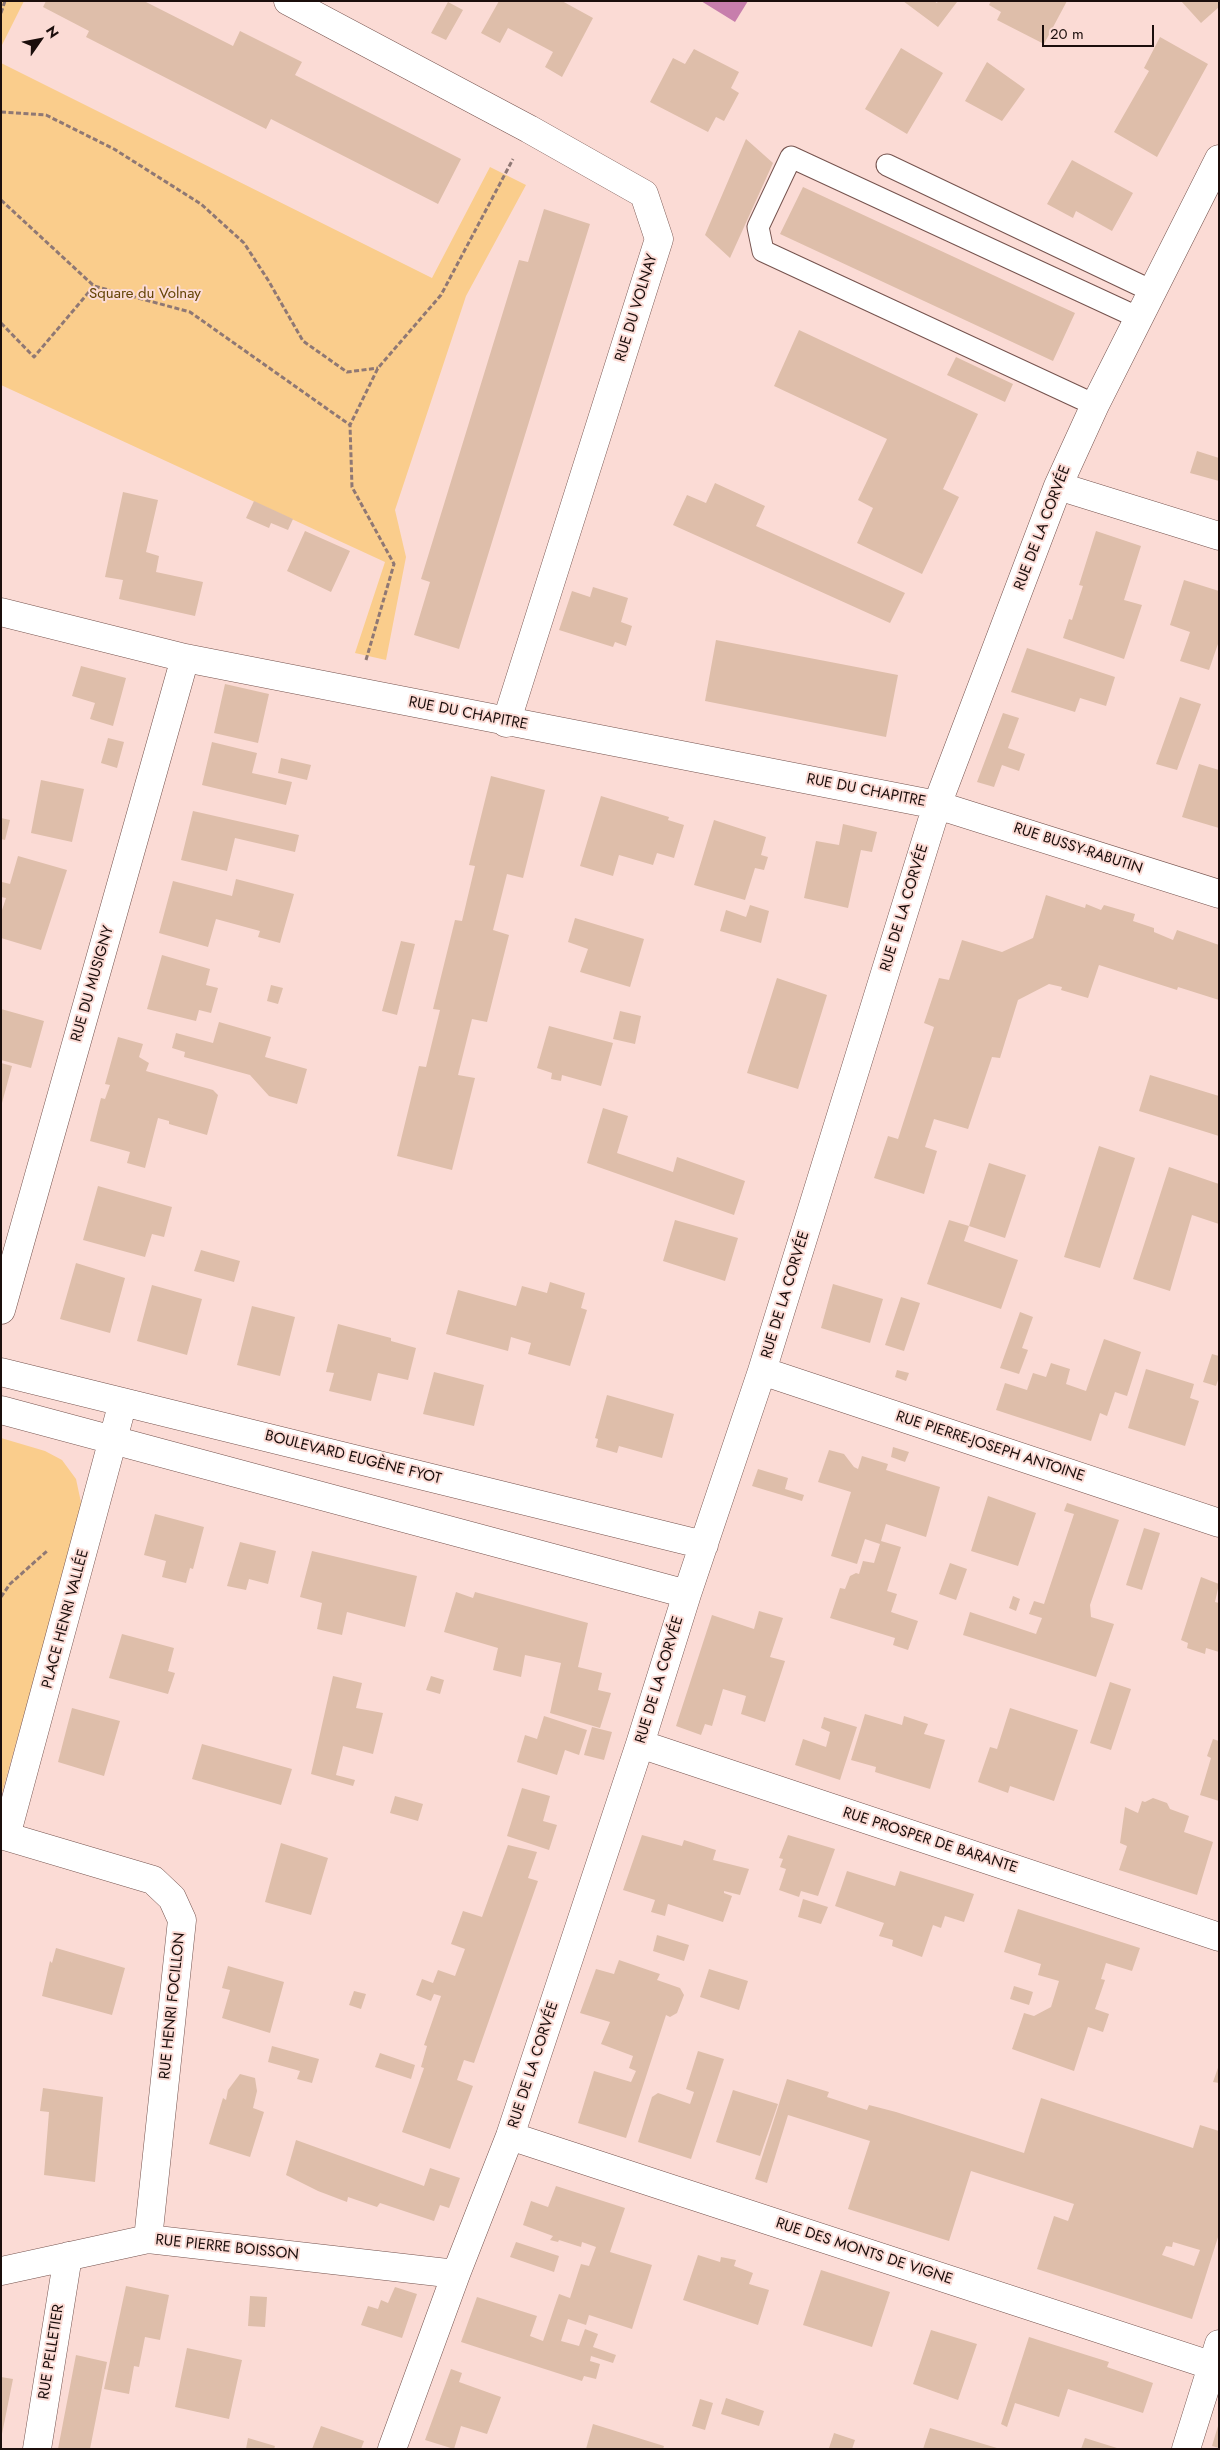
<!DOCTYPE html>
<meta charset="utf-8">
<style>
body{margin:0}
#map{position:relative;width:1220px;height:2450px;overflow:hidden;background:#fbdbd5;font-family:Jost,sans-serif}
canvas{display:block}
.frame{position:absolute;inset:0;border:2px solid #1b0e0c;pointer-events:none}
.north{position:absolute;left:15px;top:15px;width:50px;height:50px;-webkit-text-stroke:4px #fbdbd5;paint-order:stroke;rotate:57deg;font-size:14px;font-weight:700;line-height:20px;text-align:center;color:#1b0e0c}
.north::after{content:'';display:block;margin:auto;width:18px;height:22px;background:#1b0e0c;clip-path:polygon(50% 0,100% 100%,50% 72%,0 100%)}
.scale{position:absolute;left:1042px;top:25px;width:112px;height:22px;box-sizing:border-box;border:2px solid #1b0e0c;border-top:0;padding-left:6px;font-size:15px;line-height:18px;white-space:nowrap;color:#1b0e0c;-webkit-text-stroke:4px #fbdbd5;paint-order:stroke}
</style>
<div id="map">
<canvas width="1220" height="2450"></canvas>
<div class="frame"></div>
<div class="north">N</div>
<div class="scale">20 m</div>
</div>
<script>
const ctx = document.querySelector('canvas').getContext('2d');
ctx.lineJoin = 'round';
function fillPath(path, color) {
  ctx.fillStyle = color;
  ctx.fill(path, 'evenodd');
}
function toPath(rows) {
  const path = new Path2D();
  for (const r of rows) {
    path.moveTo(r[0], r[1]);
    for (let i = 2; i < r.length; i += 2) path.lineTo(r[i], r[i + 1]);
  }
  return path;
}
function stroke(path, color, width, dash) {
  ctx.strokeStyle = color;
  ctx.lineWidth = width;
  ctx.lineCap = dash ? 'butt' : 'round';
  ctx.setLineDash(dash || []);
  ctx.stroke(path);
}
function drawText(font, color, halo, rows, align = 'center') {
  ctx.font = font + ' Jost,sans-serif';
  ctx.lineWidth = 4;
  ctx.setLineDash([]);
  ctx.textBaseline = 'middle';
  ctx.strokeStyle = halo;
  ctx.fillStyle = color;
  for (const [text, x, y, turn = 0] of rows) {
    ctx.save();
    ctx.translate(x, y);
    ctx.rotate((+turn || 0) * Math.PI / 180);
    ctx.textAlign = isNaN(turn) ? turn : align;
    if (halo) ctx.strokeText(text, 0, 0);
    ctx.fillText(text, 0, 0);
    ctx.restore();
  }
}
const green = toPath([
 [1,1,24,1,1,47],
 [1,63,432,278,490,167,526,185,466,296,395,510,406,557,386,660,355,653,385,562,1,385],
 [1,1438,45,1451,62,1460,76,1479,82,1507,1,1797]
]);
const water = toPath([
 [701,1,748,1,735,22]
]);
const building = toPath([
 [46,1,144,1,233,46,240,31,302,62,295,75,461,159,438,204,271,119,266,129,86,37,89,31,43,7],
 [499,1,562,1,593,18,562,77,545,67,553,52,508,28,500,43,481,33],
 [903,1,934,1,937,3,938,1,957,2,938,27],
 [991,1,1067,1,1044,44,997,20,1001,12,989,5],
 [1181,1,1219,1,1219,7,1201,23],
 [448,2,463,10,446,40,431,33],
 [1160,37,1208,64,1157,157,1114,132,1149,71,1144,68],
 [901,48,943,73,907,134,865,109],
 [694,49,739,72,731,88,739,93,724,121,716,117,708,132,650,102,673,58,685,64],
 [987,62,1025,89,1002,121,965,101],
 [746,139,773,163,730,258,705,235],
 [1072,160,1133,193,1112,231,1076,211,1073,218,1047,204],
 [803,187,1075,313,1053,361,780,234],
 [544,209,590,224,459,649,414,635,430,582,421,579,519,260,528,262],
 [799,330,978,414,943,489,959,497,922,574,857,543,873,508,858,500,887,439,774,386],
 [956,357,1013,384,1005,402,947,375],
 [1197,451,1219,458,1219,481,1190,473],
 [715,483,765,506,756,526,905,593,890,623,673,525,687,495,706,503],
 [123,492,158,500,146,552,159,556,156,572,203,582,195,616,119,599,123,580,105,577],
 [254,501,293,519,288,530,271,523,269,528,246,518],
 [305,531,350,551,331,592,287,571],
 [1096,531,1141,546,1124,600,1142,605,1124,659,1063,638,1069,619,1072,620,1083,586,1079,585],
 [1184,580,1219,591,1219,641,1209,670,1180,661,1190,632,1170,625],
 [593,587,628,598,621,622,632,626,626,646,615,642,613,647,559,630,572,591,590,597],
 [716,640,898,675,886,737,705,701],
 [1027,648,1115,677,1106,706,1080,698,1075,712,1011,692],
 [81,666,126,678,113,726,90,719,95,703,72,696],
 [225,684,269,694,258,743,214,733],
 [1180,697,1201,704,1177,770,1156,764],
 [1003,713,1019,718,1008,748,1025,754,1019,771,1002,765,994,787,977,782],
 [108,738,124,742,117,768,101,763],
 [212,742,257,753,252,773,292,782,286,805,202,785],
 [281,758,311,765,307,780,278,773],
 [1199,764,1219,770,1219,828,1182,817],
 [491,776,545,790,523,878,507,874,493,930,509,935,487,1022,472,1019,458,1075,475,1078,452,1170,397,1156,419,1066,426,1067,440,1010,433,1009,455,920,462,921,475,866,469,865],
 [41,780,84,789,72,842,31,833],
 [601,796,669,817,668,820,684,825,674,858,657,853,653,865,619,855,613,876,580,866],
 [193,811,299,835,295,852,235,838,227,871,181,860],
 [1,818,10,820,5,840,1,839],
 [714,820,766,837,761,855,768,857,764,870,755,868,745,900,694,885],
 [843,824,877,832,872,852,861,850,848,908,804,898,816,841,839,845],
 [18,856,67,870,41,950,1,938,1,913,6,898,1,897,1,886,2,882,10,884],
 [236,879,294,894,280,943,258,937,260,931,216,919,208,947,159,933,173,881,232,896],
 [1046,895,1085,908,1086,904,1101,910,1104,905,1135,914,1133,921,1154,928,1154,932,1173,940,1177,930,1219,945,1219,1000,1178,987,1177,990,1099,965,1088,998,1061,990,1062,987,1049,984,1018,1000,1000,1058,992,1057,968,1129,934,1119,925,1147,937,1151,924,1194,874,1178,888,1136,898,1139,934,1027,924,1023,939,978,949,980,962,940,1002,952,1033,938],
 [750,905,769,911,761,943,720,931,726,910,746,917],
 [575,918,644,939,630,987,580,972,588,949,568,942],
 [401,941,415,944,397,1015,382,1011],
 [162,955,210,969,206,985,218,988,211,1013,199,1010,196,1021,147,1009],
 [777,978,827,995,798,1089,747,1073],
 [271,985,283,988,278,1004,267,1001],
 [1,1009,44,1021,31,1068,1,1060],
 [620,1011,641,1016,635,1044,613,1039],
 [219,1022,271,1037,265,1057,307,1069,297,1104,269,1096,250,1075,184,1057,185,1052,172,1048,176,1033,213,1043],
 [549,1026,613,1043,601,1086,562,1075,561,1081,551,1079,552,1073,537,1068],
 [118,1037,143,1044,139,1057,149,1063,146,1071,213,1090,218,1095,207,1135,169,1124,169,1121,158,1118,145,1168,127,1163,130,1152,90,1141,101,1098,105,1099,110,1085,105,1084],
 [1,1063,12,1066,2,1103,1,1103],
 [1150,1075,1219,1096,1219,1136,1139,1111],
 [603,1108,628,1116,617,1153,673,1172,677,1157,745,1181,734,1215,587,1163],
 [1099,1146,1135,1158,1100,1268,1064,1257],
 [989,1163,1026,1175,1005,1238,969,1226],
 [1169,1167,1219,1184,1219,1224,1192,1215,1170,1291,1133,1279],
 [98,1186,172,1207,164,1237,152,1234,145,1257,83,1240],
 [675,1220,738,1238,725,1281,663,1261],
 [949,1220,969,1226,964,1241,1018,1260,1001,1309,927,1284],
 [201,1250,240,1261,234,1282,194,1271],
 [76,1263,125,1278,110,1333,60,1319],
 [550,1282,585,1293,581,1308,587,1310,570,1366,528,1354,531,1343,511,1337,508,1351,446,1334,458,1290,516,1306,522,1286,547,1293],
 [833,1284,883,1299,870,1343,821,1328],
 [152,1285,202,1299,187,1355,137,1341],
 [901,1297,920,1303,904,1351,885,1345],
 [252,1306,295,1317,280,1376,237,1365],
 [1020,1312,1033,1317,1022,1348,1028,1350,1019,1374,1000,1368],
 [338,1324,391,1338,391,1341,416,1348,408,1380,378,1373,371,1401,329,1391,334,1373,326,1372],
 [1104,1339,1141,1352,1127,1396,1115,1392,1107,1416,1100,1413,1091,1441,996,1410,1005,1383,1027,1390,1033,1373,1046,1377,1051,1363,1070,1369,1066,1384,1086,1391],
 [1212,1354,1219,1356,1219,1377,1216,1386,1203,1382],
 [1146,1369,1194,1384,1190,1398,1199,1401,1185,1446,1128,1428],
 [897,1370,909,1373,906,1381,895,1377],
 [434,1372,484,1385,474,1426,423,1414],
 [607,1395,674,1414,662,1458,619,1446,617,1453,596,1447,598,1439,595,1438],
 [893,1447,909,1452,905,1462,891,1457],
 [829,1450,844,1454,854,1467,858,1469,862,1456,888,1464,886,1470,940,1487,926,1537,886,1524,881,1541,901,1547,887,1591,897,1594,891,1612,918,1621,908,1650,893,1645,895,1638,830,1618,840,1588,845,1589,850,1576,856,1573,859,1574,863,1561,874,1563,880,1544,865,1539,857,1564,831,1556,851,1492,818,1482],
 [758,1469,788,1478,785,1489,804,1495,802,1501,752,1486],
 [988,1496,1036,1513,1018,1566,971,1551],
 [1067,1503,1119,1520,1090,1605,1091,1617,1114,1624,1096,1677,963,1635,970,1612,1036,1634,1042,1618,1029,1614,1034,1601,1044,1604,1074,1514,1064,1511],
 [155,1514,204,1527,193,1569,190,1568,186,1583,162,1577,166,1561,144,1555],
 [1144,1528,1160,1533,1142,1590,1126,1585],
 [240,1542,276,1551,268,1584,249,1579,246,1590,227,1586],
 [312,1551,417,1576,405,1627,347,1612,342,1635,317,1629,322,1603,300,1597],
 [950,1563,967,1569,956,1600,939,1594],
 [1201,1577,1219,1584,1215,1602,1219,1603,1219,1652,1206,1648,1205,1654,1187,1648,1188,1643,1181,1640],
 [456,1592,473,1598,475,1592,588,1623,578,1667,602,1673,598,1690,611,1693,600,1728,550,1713,561,1663,525,1655,521,1677,493,1670,498,1648,444,1632],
 [1013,1596,1020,1599,1016,1611,1009,1608],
 [759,1611,783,1618,770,1657,785,1661,765,1722,741,1714,746,1696,723,1689,712,1726,705,1724,701,1735,676,1726,712,1615,754,1629],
 [122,1634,174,1648,168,1671,175,1673,168,1694,109,1678],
 [333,1676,362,1683,356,1708,383,1713,373,1754,343,1746,336,1775,355,1780,353,1786,311,1774],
 [431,1676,444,1680,440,1694,426,1690],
 [1110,1682,1131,1689,1111,1750,1090,1743],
 [72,1708,120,1721,104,1776,58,1762],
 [1010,1708,1078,1730,1054,1801,1010,1786,1008,1793,978,1782,990,1747,997,1749],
 [865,1714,902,1725,904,1716,928,1724,924,1734,945,1740,930,1789,875,1772,876,1767,851,1760],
 [544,1716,587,1730,579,1755,565,1750,557,1775,517,1762,525,1735,537,1739],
 [824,1717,857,1727,840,1780,795,1765,803,1739,826,1747,830,1732,821,1728],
 [592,1727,612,1732,604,1760,584,1755],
 [1213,1739,1219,1741,1219,1801,1200,1795,1211,1758,1207,1756],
 [202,1744,292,1769,281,1805,192,1779],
 [522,1788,550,1796,543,1821,557,1825,549,1850,507,1836],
 [395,1796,423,1804,418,1821,390,1813],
 [1153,1798,1167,1803,1170,1809,1189,1816,1184,1832,1213,1842,1197,1895,1119,1870,1127,1846,1120,1843,1125,1807,1138,1813,1142,1801,1145,1802],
 [642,1835,682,1846,684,1840,716,1850,713,1860,749,1869,740,1895,724,1891,724,1893,732,1896,723,1922,668,1904,665,1916,651,1912,655,1900,623,1890],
 [788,1835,835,1849,818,1896,801,1891,799,1897,779,1890,786,1869,780,1867,783,1859,779,1858],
 [281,1843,328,1858,311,1915,265,1902],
 [508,1845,537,1852,528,1878,538,1881,474,2063,464,2060,457,2080,473,2086,450,2149,402,2132,424,2068,421,2067,427,2046,424,2045,441,1996,434,1994,431,2001,416,1995,422,1979,433,1983,438,1970,455,1976,465,1949,451,1944,463,1911,482,1917],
 [847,1871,895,1886,900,1871,974,1894,964,1922,945,1916,941,1928,933,1925,922,1957,892,1946,893,1940,879,1936,884,1923,835,1906],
 [803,1899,828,1907,821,1924,798,1917],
 [1018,1909,1140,1948,1132,1971,1106,1963,1101,1979,1105,1980,1095,2009,1109,2014,1103,2032,1088,2027,1074,2071,1012,2049,1024,2013,1034,2016,1051,2007,1059,1981,1038,1975,1041,1964,1004,1952],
 [657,1935,689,1945,684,1961,653,1951],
 [56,1948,125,1968,112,2015,42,1996,50,1961,52,1963],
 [619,1960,660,1974,657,1980,680,1988,684,1995,677,2013,670,2017,666,2015,626,2138,578,2123,594,2071,631,2082,636,2071,629,2068,633,2056,601,2044,610,2022,580,2013,596,1969,614,1974],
 [228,1966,284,1982,270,2033,222,2018,230,1990,222,1988],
 [709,1969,748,1981,739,2010,700,1997],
 [1014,1986,1033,1992,1029,2005,1010,1999],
 [354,1991,366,1994,361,2009,349,2005],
 [272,2046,319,2059,312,2083,297,2079,300,2071,268,2062],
 [698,2051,724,2059,691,2159,638,2142,652,2097,658,2093,690,2104,694,2092,686,2089],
 [380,2053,415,2065,411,2079,375,2067],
 [1219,2065,1219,2083,1213,2082],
 [240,2074,255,2078,257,2091,253,2108,264,2112,250,2157,209,2144,223,2098,226,2100,228,2090],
 [787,2079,829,2092,827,2097,867,2110,869,2105,896,2112,1024,2153,1041,2098,1193,2148,1200,2125,1219,2131,1219,2234,1192,2319,1037,2269,1054,2216,1068,2221,1074,2204,971,2171,949,2241,848,2209,870,2141,788,2115,767,2183,755,2179],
 [1173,2242,1200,2250,1194,2266,1162,2255,1166,2246,1172,2247],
 [43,2088,103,2097,95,2182,44,2175,49,2112,40,2111],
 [733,2090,778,2104,760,2156,716,2142],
 [296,2140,424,2186,430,2168,460,2178,449,2208,440,2205,434,2221,380,2203,377,2207,348,2197,347,2202,318,2191,286,2175],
 [556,2186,625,2208,610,2252,652,2265,632,2329,589,2315,586,2325,568,2319,561,2341,579,2346,585,2329,598,2334,593,2347,616,2355,613,2363,591,2356,590,2361,600,2364,596,2379,584,2376,582,2381,461,2342,477,2297,537,2316,530,2336,543,2341,559,2294,570,2298,581,2264,589,2266,596,2247,582,2242,581,2247,559,2240,558,2242,550,2240,553,2236,523,2225,531,2201,548,2207],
 [516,2242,559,2256,554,2272,510,2257],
 [698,2255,720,2262,721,2257,736,2260,734,2266,753,2273,749,2284,769,2290,758,2325,683,2300],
 [821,2270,890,2292,872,2347,803,2325],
 [126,2286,169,2295,160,2340,145,2337,139,2367,134,2366,129,2394,104,2389],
 [395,2287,417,2294,402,2338,361,2325,368,2306,378,2309,381,2300,388,2303],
 [250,2296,267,2297,265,2327,248,2326],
 [931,2330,977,2344,958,2400,913,2384],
 [1029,2337,1109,2362,1107,2367,1153,2383,1143,2413,1068,2389,1059,2417,1015,2403,1007,2427,1001,2424],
 [187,2348,242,2360,229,2419,175,2407],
 [76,2355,107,2362,90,2449,58,2449],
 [451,2369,462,2373,459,2382,501,2397,487,2434,461,2426,454,2449,425,2440],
 [1,2377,13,2379,2,2434,1,2434],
 [726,2398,764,2411,759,2426,721,2414],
 [700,2399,713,2403,705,2430,692,2426],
 [593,2424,664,2446,663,2449,586,2449],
 [321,2426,364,2441,361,2449,312,2449],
 [1218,2426,1219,2426,1219,2448,1212,2446],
 [930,2428,997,2448,997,2449,923,2449],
 [834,2433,855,2440,852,2449,829,2448],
 [248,2438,275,2446,274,2449,246,2449],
 [1085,2438,1117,2448,1117,2449,1081,2449]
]);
const path = toPath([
 [1,13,5,1],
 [1,112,46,115,114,149,201,204,244,243,268,280,303,341,347,372,378,368],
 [1,200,94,286,190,312,350,425],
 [1,323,34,357,94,286],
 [366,660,394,564,352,487,350,425,378,368,441,295,513,159],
 [1,1597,10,1584,47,1551]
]);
const service = toPath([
 [887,165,1152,291],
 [1095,405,763,251,758,227,791,157,1139,318]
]);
const minor = toPath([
 [288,1,529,129,644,194,659,239,506,723],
 [1058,486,1219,536],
 [1,612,185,658,937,805,1219,894],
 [1,1310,185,658],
 [762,1371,1219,1523],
 [1,1372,704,1545],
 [1,1410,687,1594],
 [640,1744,1219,1937],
 [1,1835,153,1880,172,1898,182,1920,148,2239],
 [6,1836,123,1402],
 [510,2136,1219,2368],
 [1,2271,148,2239,456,2274],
 [37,2449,68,2256],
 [392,2449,456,2274,510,2136,640,1744,687,1594,762,1371,937,805,1058,486,1095,405,1219,159],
 [1186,2449,1219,2344]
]);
const parkNames = [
 ["Square du Volnay",145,294]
];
const streetNames = [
 ["RUE DU VOLNAY",637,308,-73],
 ["RUE DE LA CORVÉE",1043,528,-69],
 ["RUE DU CHAPITRE",468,714,11],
 ["RUE DU CHAPITRE",866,791,11],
 ["RUE BUSSY-RABUTIN",1078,849,18],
 ["RUE DE LA CORVÉE",905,908,-73],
 ["RUE DU MUSIGNY",93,984,-74],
 ["RUE DE LA CORVÉE",786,1295,-73],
 ["RUE PIERRE-JOSEPH ANTOINE",990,1447,18],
 ["BOULEVARD EUGÈNE FYOT",353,1458,14],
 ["PLACE HENRI VALLÉE",66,1619,-75],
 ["RUE DE LA CORVÉE",660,1680,-73],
 ["RUE PROSPER DE BARANTE",930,1841,18],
 ["RUE HENRI FOCILLON",173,2006,-84],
 ["RUE DE LA CORVÉE",534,2065,-72],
 ["RUE PIERRE BOISSON",227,2248,6],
 ["RUE DES MONTS DE VIGNE",864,2252,18],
 ["RUE PELLETIER",52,2352,-81]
];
fillPath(green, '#facd8c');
fillPath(water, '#c77eac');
fillPath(building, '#debeaa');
stroke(service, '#75534e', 23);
stroke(minor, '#75534e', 29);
stroke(path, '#8f7874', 3, [5, 2.5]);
stroke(service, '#fff', 21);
stroke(minor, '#fff', 28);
drawText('15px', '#644406', '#fbdbd5', parkNames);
drawText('15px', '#1b0e0c', '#fbdbd5', streetNames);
</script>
